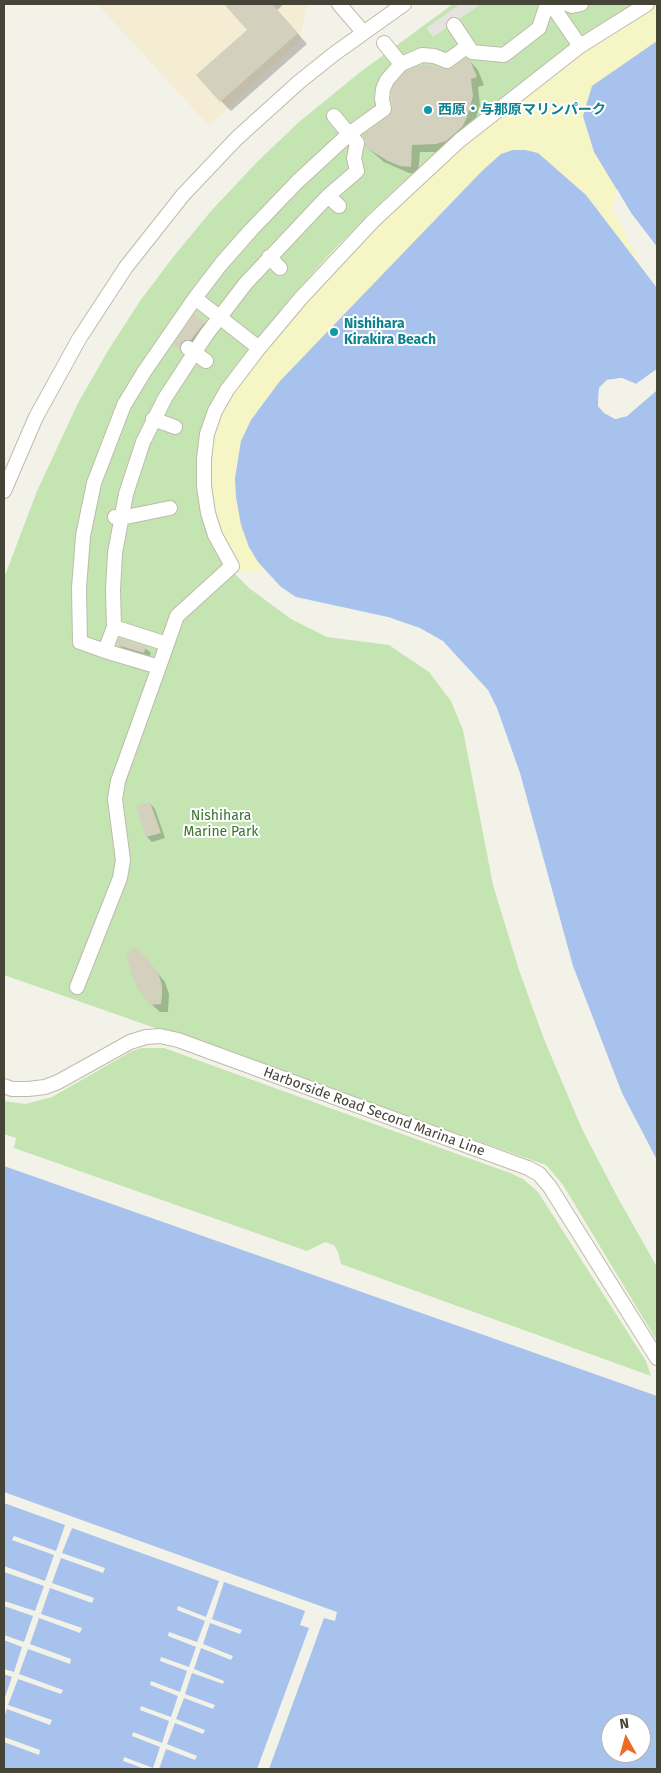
<!DOCTYPE html>
<meta charset="utf-8">
<style>
body{margin:0}
#map{position:relative;width:661px;height:1773px;overflow:hidden;background:#f3f2e8;font-family:"Fira Sans",sans-serif}
canvas{display:block}
.frame{position:absolute;inset:0;border:5px solid #464337;pointer-events:none}
.north{position:absolute;left:601px;top:1713px;width:50px;height:50px;box-sizing:border-box;background:#fff;border:1px solid #b5b4af;border-radius:50%;rotate:353deg;font-size:14px;font-weight:700;line-height:20px;text-align:center;color:#464337}
.north::after{content:'';display:block;margin:auto;width:18px;height:22px;background:#ef6922;clip-path:polygon(50% 0,100% 100%,50% 72%,0 100%)}
</style>
<div id="map">
<canvas width="661" height="1773"></canvas>
<div class="frame"></div>
<div class="north">N</div>
</div>
<script>
const ctx = document.querySelector('canvas').getContext('2d');
ctx.lineJoin = 'round';
function fillPath(path, color) {
  ctx.fillStyle = color;
  ctx.fill(path, 'evenodd');
}
function toPath(rows) {
  const path = new Path2D();
  for (const r of rows) {
    path.moveTo(r[0], r[1]);
    for (let i = 2; i < r.length; i += 2) path.lineTo(r[i], r[i + 1]);
  }
  return path;
}
function stroke(path, color, width, dash) {
  ctx.strokeStyle = color;
  ctx.lineWidth = width;
  ctx.lineCap = dash ? 'butt' : 'round';
  ctx.setLineDash(dash || []);
  ctx.stroke(path);
}
function drawText(font, color, halo, rows, align = 'center') {
  ctx.font = font + ' "Fira Sans","Noto Sans JP",sans-serif';
  ctx.lineWidth = 4;
  ctx.setLineDash([]);
  ctx.textBaseline = 'middle';
  ctx.strokeStyle = halo;
  ctx.fillStyle = color;
  for (const [text, x, y, turn = 0] of rows) {
    ctx.save();
    ctx.translate(x, y);
    ctx.rotate((+turn || 0) * Math.PI / 180);
    ctx.textAlign = isNaN(turn) ? turn : align;
    if (halo) ctx.strokeText(text, 0, 0);
    ctx.fillText(text, 0, 0);
    ctx.restore();
  }
}
const commercial = toPath([
 [97,4,307,4,299,42,209,126]
]);
const green = toPath([
 [453,4,641,4,456,141,433,155,371,212,330,254,288,301,233,572,249,588,291,619,327,637,389,645,429,672,451,701,463,730,493,885,519,970,544,1039,582,1129,618,1198,657,1267,657,1341,563,1185,546,1165,4,975,4,578,37,491,78,403,109,349,140,301,174,256,211,211,258,161,299,122,359,73],
 [142,1048,164,1048,510,1173,523,1179,538,1192,646,1361,651,1376,341,1264,338,1252,334,1245,325,1242,307,1251,14,1148,16,1138,4,1134,4,1101,25,1104,52,1097,132,1051]
]);
const sand = toPath([
 [641,4,657,4,657,189,631,213,617,190,612,208,643,270,657,288,265,571,233,572,212,539,206,419,218,391,235,366,288,301,330,254,371,212,433,155,456,141]
]);
const parking = toPath([
 [460,4,481,4,433,37,426,28]
]);
const water = toPath([
 [657,41,657,247,631,213,594,152,583,116,592,86],
 [513,150,525,150,538,153,586,195,657,288,657,369,636,384,622,378,607,380,599,388,598,406,615,419,627,416,657,390,657,1160,622,1093,573,966,520,773,497,708,488,690,443,641,420,628,388,617,296,597,281,587,258,562,249,547,241,525,236,497,235,478,241,441,251,420,280,381,482,171,501,154],
 [4,1166,657,1396,657,1769,4,1769],
 [611,1723,641,1723,641,1753,611,1753]
]);
const pier = toPath([
 [617,189,631,213,657,247,657,250,629,214,616,193],
 [657,369,657,372,637,387,622,380,608,382,601,390,600,405,605,411,615,417,625,414,657,388,657,390,627,416,615,419,604,413,598,406,599,388,607,380,622,378,636,384],
 [4,1492,337,1612,335,1621,324,1618,269,1769,257,1769,309,1628,300,1625,305,1611,224,1582,212,1619,242,1630,240,1634,210,1623,203,1644,233,1656,231,1660,201,1648,194,1669,224,1681,223,1684,192,1673,185,1694,215,1705,213,1709,184,1698,176,1719,205,1730,203,1734,175,1723,167,1744,197,1756,195,1760,166,1749,159,1769,145,1769,123,1761,124,1757,153,1768,160,1747,132,1736,133,1732,162,1743,169,1721,140,1710,141,1706,171,1717,178,1696,150,1685,151,1681,180,1692,187,1671,160,1661,161,1657,189,1667,196,1647,168,1636,169,1632,197,1642,205,1621,177,1610,178,1606,206,1617,219,1581,72,1528,62,1553,105,1568,103,1573,61,1558,52,1583,94,1598,92,1603,50,1588,41,1614,82,1628,80,1633,39,1618,30,1644,71,1659,70,1664,28,1649,19,1674,63,1690,61,1694,18,1679,8,1705,52,1720,50,1725,7,1709,4,1717,4,1700,12,1677,4,1674,4,1669,14,1672,22,1647,4,1640,4,1635,24,1642,33,1616,4,1606,4,1601,35,1611,44,1586,4,1572,4,1566,45,1581,54,1555,12,1540,14,1536,56,1551,65,1525,4,1503],
 [4,1737,40,1750,39,1755,4,1742]
]);
const shadow = toPath([
 [226,4,284,4,277,10,307,44,231,111,221,101,249,30],
 [470,61,478,70,484,85,478,87,480,105,471,133,444,152,420,152,418,174,409,173,384,162,366,147,449,71],
 [204,323,209,328,185,353,175,345],
 [118,644,145,648,151,653,149,658,123,649],
 [150,803,155,809,165,838,152,842,147,837,138,807],
 [146,959,165,982,169,994,168,1012,160,1012,151,1004]
]);
const building = toPath([
 [224,4,272,4,298,33,220,102,196,75,247,30],
 [466,58,470,60,477,77,471,79,473,96,467,117,462,127,446,141,436,144,412,145,411,167,400,166,388,161,365,147,366,141,362,135,392,113,392,91,394,85,406,71,423,64,449,70],
 [194,314,205,322,191,340,185,340,181,343,180,350,173,345],
 [119,638,146,646,144,653,117,645],
 [150,802,161,833,146,837,136,806],
 [134,947,147,958,158,973,162,985,162,996,161,1004,150,1005,138,989,133,978,126,955]
]);
const minor = toPath([
 [339,4,363,32],
 [551,4,580,46],
 [567,4,572,6,581,4],
 [454,25,468,46],
 [384,43,401,64],
 [334,116,349,134,357,143,354,158,357,171,328,196,246,283,206,335,165,398,143,442,126,494,115,553,113,590,114,627,105,651,80,642,79,588,83,536,94,483,124,405,144,372,195,298,221,264,251,230,298,181,349,134,384,109,382,99,383,89,387,80,401,64,422,55,434,56,447,61,468,46,472,52,504,55,539,28,546,7,549,4],
 [328,196,339,206],
 [269,257,280,268],
 [195,298,259,348],
 [188,348,206,361],
 [153,419,175,427],
 [4,491,36,417,79,339,126,267,183,195,237,138,299,82,334,54,404,4],
 [115,517,121,518,170,508],
 [114,627,167,644],
 [105,651,159,667,177,616,232,566,215,535,208,513,204,486,204,459,207,434,215,411,227,390,259,348,301,298,373,221,460,140,580,46,647,4],
 [77,987,120,878,123,860,115,799,118,781,159,667],
 [4,1086,12,1089,28,1089,45,1087,58,1082,130,1042,146,1037,160,1036,178,1040,528,1168,539,1174,550,1187,657,1358]
]);
const markers = [
 [428,110,5,"#0f9aa8"],
 [334,332,5,"#0f9aa8"]
];
const cultureNames = [
 ["西原・与那原マリンパーク",438,110],
 ["Nishihara",344,324],
 ["Kirakira Beach",344,340]
];
const parkNames = [
 ["Nishihara",221,816],
 ["Marine Park",221,832]
];
const streetNames = [
 ["Harborside Road Second Marina Line",374,1112,20]
];
fillPath(commercial, '#f4edd4');
fillPath(green, '#c4e5b2');
fillPath(sand, '#f5f5c5');
fillPath(parking, '#e4e3df');
fillPath(water, '#a7c2ed');
fillPath(pier, '#f3f2e8');
fillPath(shadow, '#0003');
fillPath(building, '#d4d0be');
stroke(minor, '#bebbab', 16);
stroke(minor, '#fff', 14);
for (const [x, y, r, color] of markers) {
  const dot = new Path2D();
  dot.arc(x, y, r, 0, 2 * Math.PI);
  ctx.fillStyle = color;
  ctx.fill(dot);
  stroke(dot, '#fff', 2);
}
drawText('bold 14px', '#0d838f', '#fff', cultureNames, 'left');
drawText('14px', '#3a752d', '#fff', parkNames);
drawText('14px', '#464337', '#fff', streetNames);
</script>
